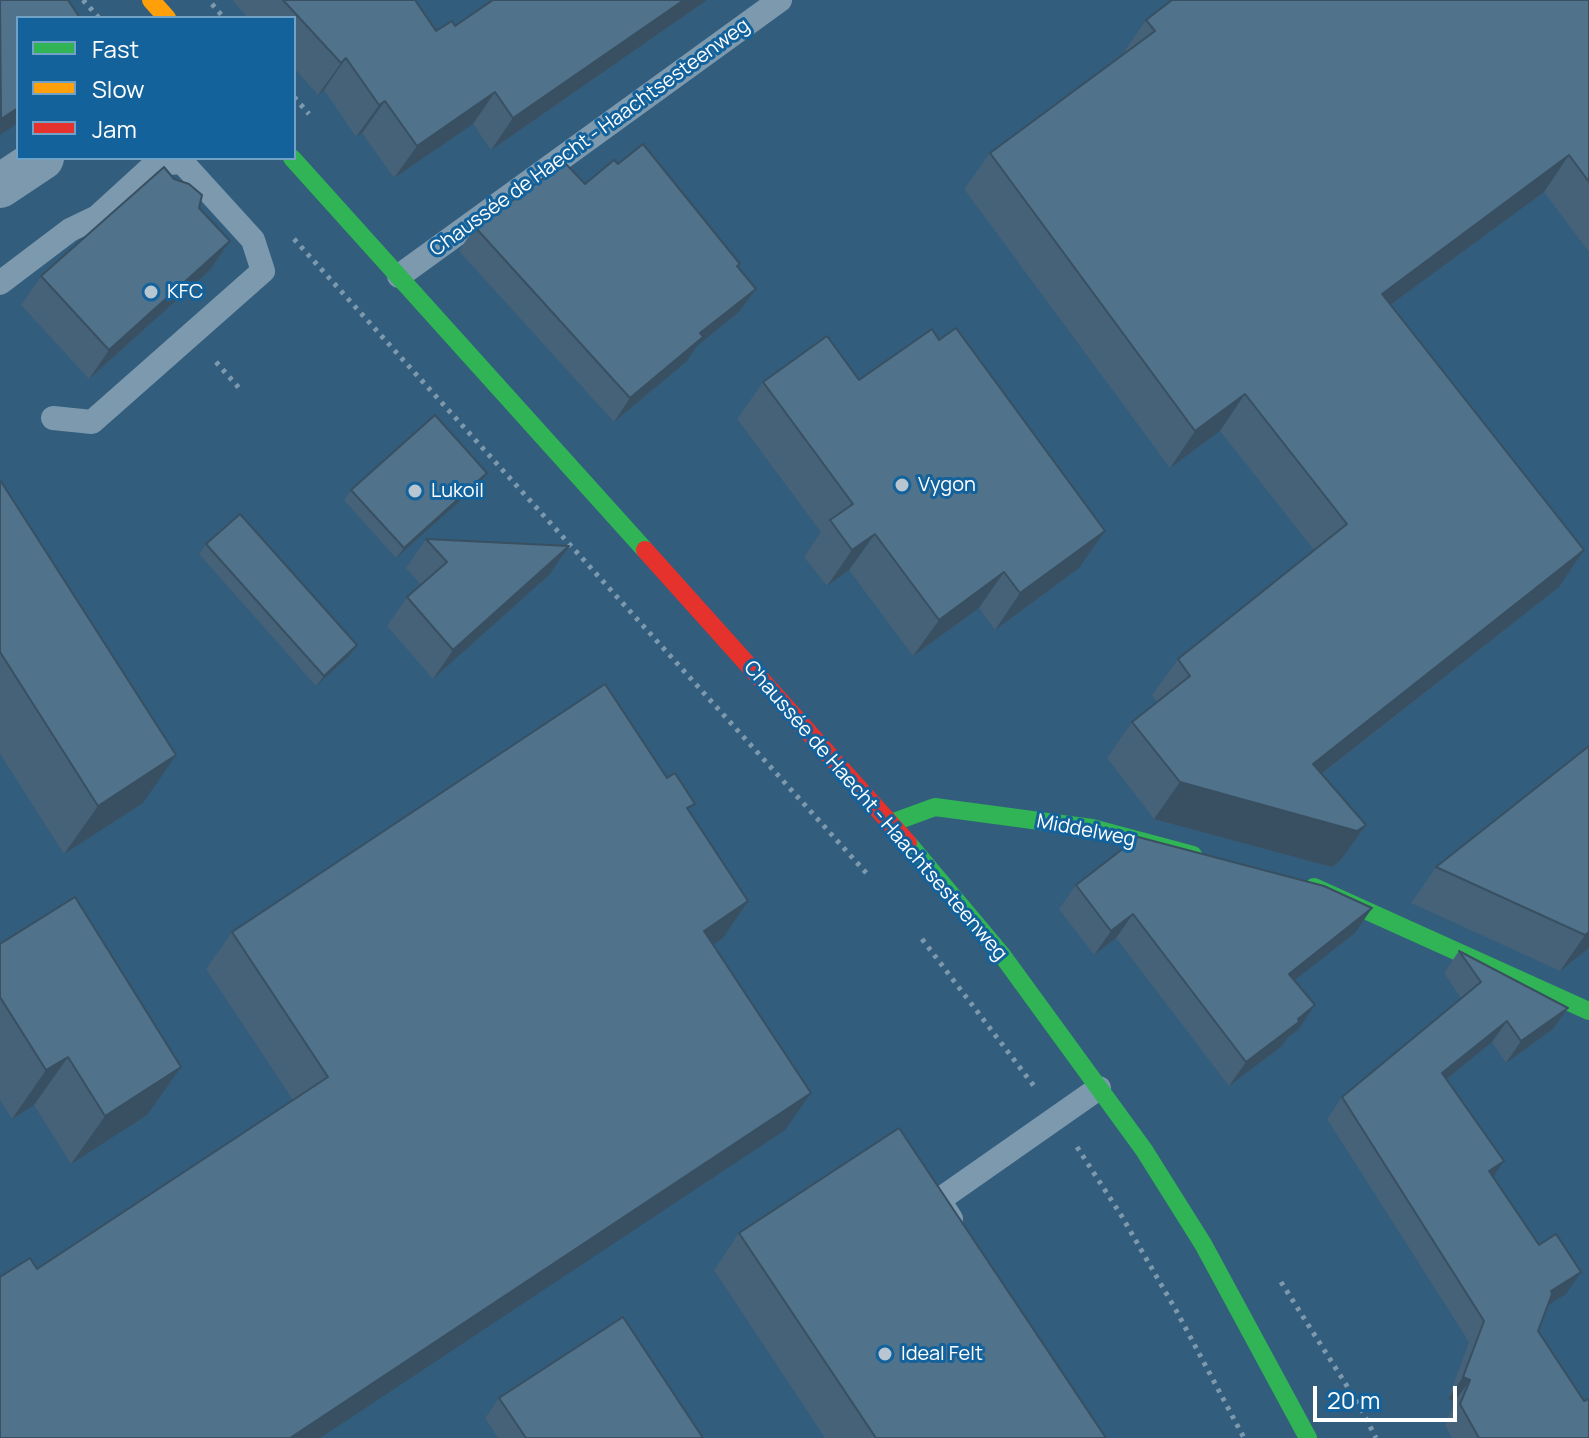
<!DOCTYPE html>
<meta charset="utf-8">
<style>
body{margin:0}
#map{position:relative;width:1589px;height:1438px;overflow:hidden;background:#325d7c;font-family:Manrope,sans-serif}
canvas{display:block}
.legend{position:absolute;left:16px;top:16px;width:280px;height:144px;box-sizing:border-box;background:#13629c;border:2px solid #71a1c4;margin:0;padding:10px 14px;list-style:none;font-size:24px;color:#fff}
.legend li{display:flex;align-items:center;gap:16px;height:40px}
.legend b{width:40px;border:2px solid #71a1c4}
.scale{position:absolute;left:1313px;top:1386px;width:144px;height:36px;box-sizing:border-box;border:4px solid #fff;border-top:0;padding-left:10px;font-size:24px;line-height:28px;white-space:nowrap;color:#fff;-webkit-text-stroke:6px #13629c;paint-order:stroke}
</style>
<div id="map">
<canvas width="1589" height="1438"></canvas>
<ul class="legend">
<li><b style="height:10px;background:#30b455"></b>Fast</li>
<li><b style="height:10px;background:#ff9f0a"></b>Slow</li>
<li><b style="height:10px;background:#e5322d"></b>Jam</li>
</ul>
<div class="scale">20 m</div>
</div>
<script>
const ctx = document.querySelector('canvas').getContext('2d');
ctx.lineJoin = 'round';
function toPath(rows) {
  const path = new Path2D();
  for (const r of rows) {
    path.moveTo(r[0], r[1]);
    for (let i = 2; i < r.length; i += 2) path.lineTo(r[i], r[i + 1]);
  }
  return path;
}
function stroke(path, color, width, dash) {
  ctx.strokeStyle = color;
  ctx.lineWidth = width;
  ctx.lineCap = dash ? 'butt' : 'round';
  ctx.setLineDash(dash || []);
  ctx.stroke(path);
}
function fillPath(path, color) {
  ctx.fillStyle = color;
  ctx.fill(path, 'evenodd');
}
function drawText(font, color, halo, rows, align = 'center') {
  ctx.font = font + ' Manrope,sans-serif';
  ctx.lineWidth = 6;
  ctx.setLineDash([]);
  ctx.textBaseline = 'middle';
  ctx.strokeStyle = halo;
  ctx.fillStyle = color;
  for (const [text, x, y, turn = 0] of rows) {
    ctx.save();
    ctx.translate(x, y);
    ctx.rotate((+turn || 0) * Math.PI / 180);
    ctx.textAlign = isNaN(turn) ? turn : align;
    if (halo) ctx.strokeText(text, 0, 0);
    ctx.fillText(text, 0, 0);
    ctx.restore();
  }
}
const path = toPath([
 [83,0,99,18],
 [212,4,224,18],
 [294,97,309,114],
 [294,239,869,876],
 [216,362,239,388],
 [922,939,1037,1090],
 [1077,1147,1121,1215,1177,1312,1244,1438],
 [1281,1282,1359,1405,1376,1438]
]);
const lane = toPath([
 [399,276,780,0],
 [0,283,70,230,97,217,155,164,182,162,253,240,263,271,92,422,53,418],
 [951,1219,939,1200,1099,1088]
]);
const street = toPath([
 [0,186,42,158]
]);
const fast = toPath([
 [292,158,645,550],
 [891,823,935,807,1092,828,1193,855],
 [908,843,1002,955,1144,1150,1203,1244,1308,1438],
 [1314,887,1589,1011]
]);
const slow = toPath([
 [151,0,167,18]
]);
const jam = toPath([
 [645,550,908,843]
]);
const wall = toPath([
 [232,0,415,0,436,31,455,26,707,0,491,150,473,124,394,178,362,133,356,137,324,90,318,95,294,68,294,18,248,18],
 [1589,0,1589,252,1544,192,1390,305,1584,550,1559,587,1322,774,1366,825,1340,861,1332,867,1154,819,1107,758,1132,722,1157,702,1152,695,1178,659,1314,550,1220,431,1170,468,964,189,990,153,1121,56,1146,20],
 [585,184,737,267,756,289,739,312,697,346,687,361,614,422,459,251,475,227],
 [199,208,230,241,210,270,89,379,21,305,41,276],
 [939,340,1105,531,1079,568,995,630,979,608,913,656,849,570,827,586,804,557,821,532,737,419,763,382,859,380],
 [487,473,480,483,396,558,344,500,351,490],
 [0,480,143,803,64,854,0,754],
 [426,539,549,575,433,679,387,626,407,597,421,585,406,568],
 [206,544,350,655,316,686,199,554],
 [1589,746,1589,948,1560,971,1411,903,1436,867],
 [689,812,748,901,723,938,713,944,785,1130,37,1269,293,1100,206,969,232,932],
 [1076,885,1372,908,1355,933,1295,980,1298,1030,1288,1037,1282,1046,1229,1086,1116,938,1094,955,1059,909],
 [0,944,147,1115,71,1164,34,1105,12,1119,0,1100],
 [1459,951,1568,1008,1553,1029,1506,1063,1492,1042,1447,1079,1504,1161,1493,1177,1566,1294,1548,1305,1538,1331,1589,1438,1452,1438,1445,1425,1455,1401,1448,1399,1469,1342,1327,1119,1342,1097,1461,998,1444,973],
 [739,1233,1106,1438,825,1438,714,1270],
 [499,1398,703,1438,498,1438,485,1418]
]);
const shadedWall = toPath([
 [684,0,707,0,491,150,513,118],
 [346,58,324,90,318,95,341,63],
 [495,92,473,124,394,178,417,146],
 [385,101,362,133,356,137,379,105],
 [18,108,18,123,0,135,0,120],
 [1569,155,1544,192,1356,330,1382,294],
 [230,241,210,270,89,379,109,350],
 [756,289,739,312,697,346,687,361,614,422,630,398,700,333],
 [1245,394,1220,431,1170,468,1195,431],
 [487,473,480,483,396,558,404,548],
 [1105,531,1079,568,995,630,1020,593],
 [875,534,849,570,827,586,852,550],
 [569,546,549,575,433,679,453,650],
 [1584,550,1559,587,1288,800,1313,764],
 [1004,572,979,608,913,656,939,620],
 [357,645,350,655,316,686,324,676],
 [176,755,143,803,64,854,98,806],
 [1180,782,1366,825,1340,861,1332,867,1154,819],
 [748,901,723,938,679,968,704,931],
 [1372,908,1355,933,1272,998,1289,974],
 [1133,914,1116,938,1094,955,1111,931],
 [1589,932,1589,948,1560,971,1585,935],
 [1315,1005,1298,1030,1288,1037,1282,1046,1229,1086,1246,1062],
 [1568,1008,1553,1029,1506,1063,1521,1041],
 [1507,1021,1492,1042,1427,1095,1442,1073],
 [68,1057,34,1105,12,1119,46,1070],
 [181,1067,147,1115,71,1164,105,1116],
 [811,1093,785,1130,320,1438,290,1438],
 [1504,1161,1489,1183,1489,1171],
 [1581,1272,1566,1294,1536,1313,1551,1291],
 [1463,1377,1470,1380,1455,1401,1448,1399]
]);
const building = toPath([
 [0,0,68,0,80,18,18,18,18,108,1,119,0,0],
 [283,0,415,0,436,31,452,21,455,26,493,0,684,0,513,118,495,92,417,146,385,101,379,105,346,58,341,63,283,0],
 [1172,0,1589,0,1589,182,1569,155,1382,294,1584,550,1313,764,1366,825,1357,831,1180,782,1132,722,1190,676,1178,659,1347,524,1245,394,1195,431,990,153,1155,31,1146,20,1172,0],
 [643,144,740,264,737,266,756,289,700,333,703,337,630,398,475,227,565,163,585,184,614,160,618,164,643,144],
 [164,167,174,179,189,184,202,195,199,208,230,241,109,350,41,276,164,167],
 [956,328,1105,531,1020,593,1004,572,939,620,875,534,852,550,830,520,853,504,763,382,827,336,859,380,932,329,939,340,956,328],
 [435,415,487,473,404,548,351,490,435,415],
 [0,480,176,755,98,806,0,652,0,480],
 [240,514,357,645,324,676,206,544,240,514],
 [426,539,569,546,453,650,407,597,447,562,426,539],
 [605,684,667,778,675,773,695,804,687,808,748,901,704,931,811,1093,290,1438,0,1438,0,1277,30,1258,37,1269,328,1077,232,932,605,684],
 [1589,746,1589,932,1585,935,1436,867,1589,746],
 [1138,837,1324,886,1372,908,1289,974,1315,1005,1298,1019,1299,1022,1246,1062,1133,914,1111,931,1076,885,1138,837],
 [75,897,181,1067,105,1116,68,1057,46,1070,0,997,0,944,75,897],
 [1459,951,1568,1008,1521,1041,1507,1021,1442,1073,1504,1161,1489,1171,1539,1245,1556,1234,1581,1272,1551,1291,1552,1294,1538,1331,1584,1401,1589,1399,1589,1438,1479,1438,1460,1404,1470,1380,1463,1377,1484,1321,1342,1097,1481,982,1459,951],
 [899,1128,1106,1438,876,1438,739,1233,899,1128],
 [623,1317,703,1438,526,1438,499,1398,623,1317]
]);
const markers = [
 [151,292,8,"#b7c6d1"],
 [902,485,8,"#b7c6d1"],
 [415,491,8,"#b7c6d1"],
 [885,1354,8,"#b7c6d1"]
];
const streetNames = [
 ["Chaussée de Haecht - Haachtsesteenweg",590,138,-36],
 ["Chaussée de Haecht - Haachtsesteenweg",875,811,49],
 ["Middelweg",1086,831,11]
];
const poiNames = [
 ["KFC",167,292],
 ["Vygon",918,485],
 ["Lukoil",431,491],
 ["Ideal Felt",901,1354]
];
stroke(path, '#7d99ae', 5, [4, 6]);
stroke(lane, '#7d99ae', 24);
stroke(street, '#7d99ae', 44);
stroke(fast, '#30b455', 18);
stroke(slow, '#ff9f0a', 18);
stroke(jam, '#e5322d', 18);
fillPath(wall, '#456278');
fillPath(shadedWall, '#385061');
fillPath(building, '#50728b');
stroke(building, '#385061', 2);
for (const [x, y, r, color] of markers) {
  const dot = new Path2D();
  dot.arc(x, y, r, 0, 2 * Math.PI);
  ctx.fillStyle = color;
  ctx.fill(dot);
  stroke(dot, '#13629c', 3);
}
drawText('20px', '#fff', '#13629c', streetNames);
drawText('20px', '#fff', '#13629c', poiNames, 'left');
</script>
